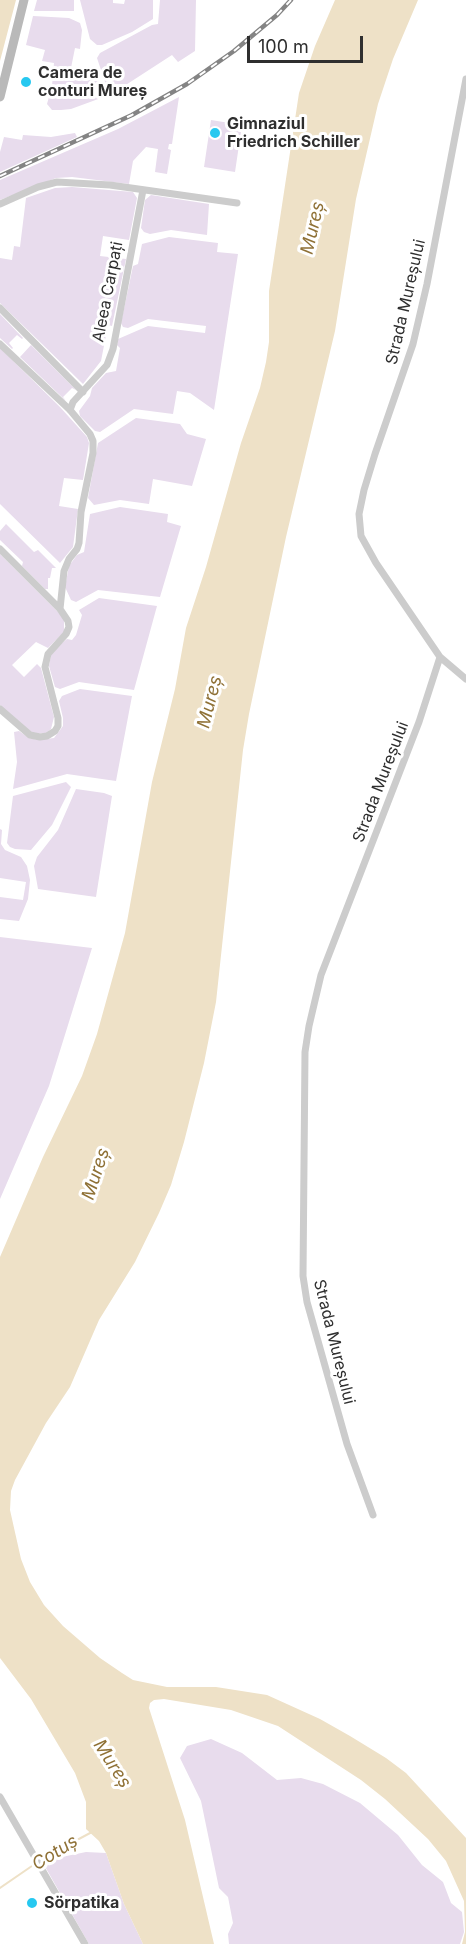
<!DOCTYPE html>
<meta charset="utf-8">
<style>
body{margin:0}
#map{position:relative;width:466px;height:1944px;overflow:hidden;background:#fff;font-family:Inter,sans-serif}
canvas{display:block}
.scale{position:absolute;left:247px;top:36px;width:116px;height:27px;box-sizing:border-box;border:3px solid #2f2f2f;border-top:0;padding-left:8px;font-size:18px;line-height:21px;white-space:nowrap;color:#2f2f2f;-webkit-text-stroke:4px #fff;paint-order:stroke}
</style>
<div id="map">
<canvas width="466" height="1944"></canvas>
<div class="scale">100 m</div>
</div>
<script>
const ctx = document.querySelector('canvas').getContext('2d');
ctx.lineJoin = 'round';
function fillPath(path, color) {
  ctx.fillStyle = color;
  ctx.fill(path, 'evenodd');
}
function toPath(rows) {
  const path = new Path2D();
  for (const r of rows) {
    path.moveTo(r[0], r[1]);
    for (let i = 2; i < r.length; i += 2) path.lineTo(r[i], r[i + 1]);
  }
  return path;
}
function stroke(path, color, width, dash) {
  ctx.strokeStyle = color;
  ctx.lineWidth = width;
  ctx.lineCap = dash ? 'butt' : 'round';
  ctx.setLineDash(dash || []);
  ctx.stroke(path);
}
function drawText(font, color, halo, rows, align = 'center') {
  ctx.font = font + ' Inter,sans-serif';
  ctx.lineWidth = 6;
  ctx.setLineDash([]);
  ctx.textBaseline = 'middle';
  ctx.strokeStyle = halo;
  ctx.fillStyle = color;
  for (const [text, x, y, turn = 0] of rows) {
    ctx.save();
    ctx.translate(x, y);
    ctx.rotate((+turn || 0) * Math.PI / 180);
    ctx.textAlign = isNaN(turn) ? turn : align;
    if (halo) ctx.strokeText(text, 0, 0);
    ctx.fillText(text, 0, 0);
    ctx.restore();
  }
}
const green = toPath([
 [37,0,74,0,74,11,34,11],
 [80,0,113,0,113,3,124,4,125,0,153,0,153,19,132,32,102,45,97,45,90,39],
 [160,0,196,0,195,51,178,62,172,55,118,90,107,88,97,58,100,53,152,25,158,24],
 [33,16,69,18,80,23,82,30,80,49,75,48,71,68,94,69,103,92,101,98,71,109,61,110,52,110,47,104,52,86,54,63,42,61,45,50,26,45],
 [179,97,172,144,169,144,168,149,171,150,167,174,155,172,158,149,146,147,133,161,129,184,72,177,56,178,0,200,0,180,118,129],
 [211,120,242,125,235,172,204,167],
 [75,133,77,137,0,172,0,152,4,137,22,140,23,135,51,137],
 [72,187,133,192,137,198,129,240,103,236,100,256,126,259,112,326,108,325,101,361,83,384,0,303,0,258,12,260,14,246,20,247,26,198,55,188],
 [151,195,209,204,207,235,171,230,150,234,144,232,141,228,145,200],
 [169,237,218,243,217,252,238,254,214,410,190,393,177,391,173,414,134,409,100,432,95,431,80,416,79,411,90,396,92,388,106,373,116,371,120,348,117,345,118,339,148,326,205,333,206,326,148,319,128,328,123,327,121,323,133,266,138,264,142,244],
 [0,314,23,338,22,339,17,335,9,343,13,348,12,349,0,338],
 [31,345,76,390,72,388,63,397,66,401,20,357],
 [0,348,60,407,87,437,89,443,83,480,64,478,59,506,78,509,73,547,60,563,0,504],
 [136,418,180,424,187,434,206,439,192,486,153,479,149,504,120,500,94,505,88,498,98,443],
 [120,507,168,514,167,522,181,526,160,597,98,590,76,602,71,600,65,587,69,566,77,555,84,552,90,514],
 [6,524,34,552,38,550,56,568,52,568,50,578,48,578,48,589,45,589,22,566,23,562,0,540,0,531],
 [0,554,61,615,64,620,64,632,48,648,36,642,12,665,24,677,37,664,41,668,54,717,51,729,46,733,36,734,26,730,0,705],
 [99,598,157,606,134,690,79,682,60,689,55,687,49,666,51,655,57,647,67,639,72,640,76,635,82,615,79,610],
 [80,689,132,696,116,781,67,774,13,789,17,762,14,732,19,731,29,738,39,740,54,738,63,726,63,718,59,701,62,696],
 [66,782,71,787,52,825,31,850,15,849,10,847,7,843,13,796],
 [76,789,104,793,112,796,96,897,38,889,34,866,37,857,58,830],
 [0,829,2,830,1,844,5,850,21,857,27,866,30,880,28,899,19,921,0,919,0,897,23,900,26,882,0,878],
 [0,937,92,948,49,1086,0,1199],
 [211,1739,242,1753,277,1780,301,1778,323,1784,360,1803,398,1835,422,1865,443,1882,451,1903,462,1912,464,1932,460,1944,229,1944,228,1934,233,1923,228,1897,219,1888,201,1801,180,1758,187,1746],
 [86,1852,106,1853,124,1904,143,1944,89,1944,43,1863,47,1860]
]);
const water = toPath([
 [0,0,16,0,0,61],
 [335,0,418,0,393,59,378,104,356,199,335,331,286,537,249,714,243,750,216,1002,204,1063,184,1142,171,1185,159,1213,135,1262,99,1320,70,1387,46,1423,15,1480,11,1491,10,1510,21,1559,30,1582,44,1605,63,1626,100,1658,122,1673,133,1680,167,1687,216,1687,267,1695,320,1719,350,1736,386,1758,406,1773,466,1838,466,1944,462,1944,465,1932,464,1901,446,1861,428,1839,385,1799,361,1780,278,1726,231,1710,164,1699,154,1700,150,1703,149,1708,185,1820,214,1944,143,1944,124,1904,106,1853,99,1841,86,1829,86,1802,75,1773,31,1699,0,1658,0,1257,43,1157,82,1076,97,1034,125,933,152,782,175,689,186,628,206,567,241,443,260,388,266,362,269,342,269,291,299,93,315,46]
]);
const stream = toPath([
 [0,1888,45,1857,92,1832]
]);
const street = toPath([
 [466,79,427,284,413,344,375,454,364,490,359,514,361,536,376,563,440,657,466,679],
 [0,204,38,187,57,182,110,185,237,203],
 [0,308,83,392],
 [0,344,70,410,90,434,93,441,93,453,81,512,79,543,77,549,69,559,64,571,60,609],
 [70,410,73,402,107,365,113,349,143,190],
 [0,549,60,609,68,621,69,627,66,634,48,654,45,667,58,718,58,726,55,731,47,736,40,737,30,735,0,709],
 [373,1515,347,1444,307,1302,303,1276,305,1052,309,1026,321,975,419,722,440,657],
 [0,1797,85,1944]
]);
const secondary = toPath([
 [0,97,24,0]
]);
const rail = toPath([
 [0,176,132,115,187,84,234,51,277,15,291,0]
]);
const markers = [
 [26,82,6,"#27c8f0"],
 [215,133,6,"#27c8f0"],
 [32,1903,6,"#27c8f0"]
];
const poiNames = [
 ["Camera de",38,73],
 ["conturi Mureș",38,91],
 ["Gimnaziul",227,124],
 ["Friedrich Schiller",227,142],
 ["Sörpatika",44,1903]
];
const streetNames = [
 ["Aleea Carpați",108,292,-79],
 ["Strada Mureșului",406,302,-77],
 ["Strada Mureșului",381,782,-69],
 ["Strada Mureșului",334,1342,76]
];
const waterNames = [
 ["Mureș",313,228,-77],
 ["Mureș",210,702,-76],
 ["Mureș",96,1174,-72],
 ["Mureș",112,1764,57],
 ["Cotuș",55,1853,-32]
];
fillPath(green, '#e8dced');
fillPath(water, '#eee1c7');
stroke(stream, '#eee1c7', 2);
stroke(street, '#ccc', 7);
stroke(secondary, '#b9b9b9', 9);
stroke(rail, '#848484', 4.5);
stroke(rail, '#fff', 2, [7]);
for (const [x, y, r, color] of markers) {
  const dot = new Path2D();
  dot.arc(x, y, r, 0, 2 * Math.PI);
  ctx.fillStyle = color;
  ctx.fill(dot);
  stroke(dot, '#fff', 2);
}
drawText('bold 16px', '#2f2f2f', '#fff', poiNames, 'left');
drawText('16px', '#2f2f2f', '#fff', streetNames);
drawText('italic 18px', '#8f7136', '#fff', waterNames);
</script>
